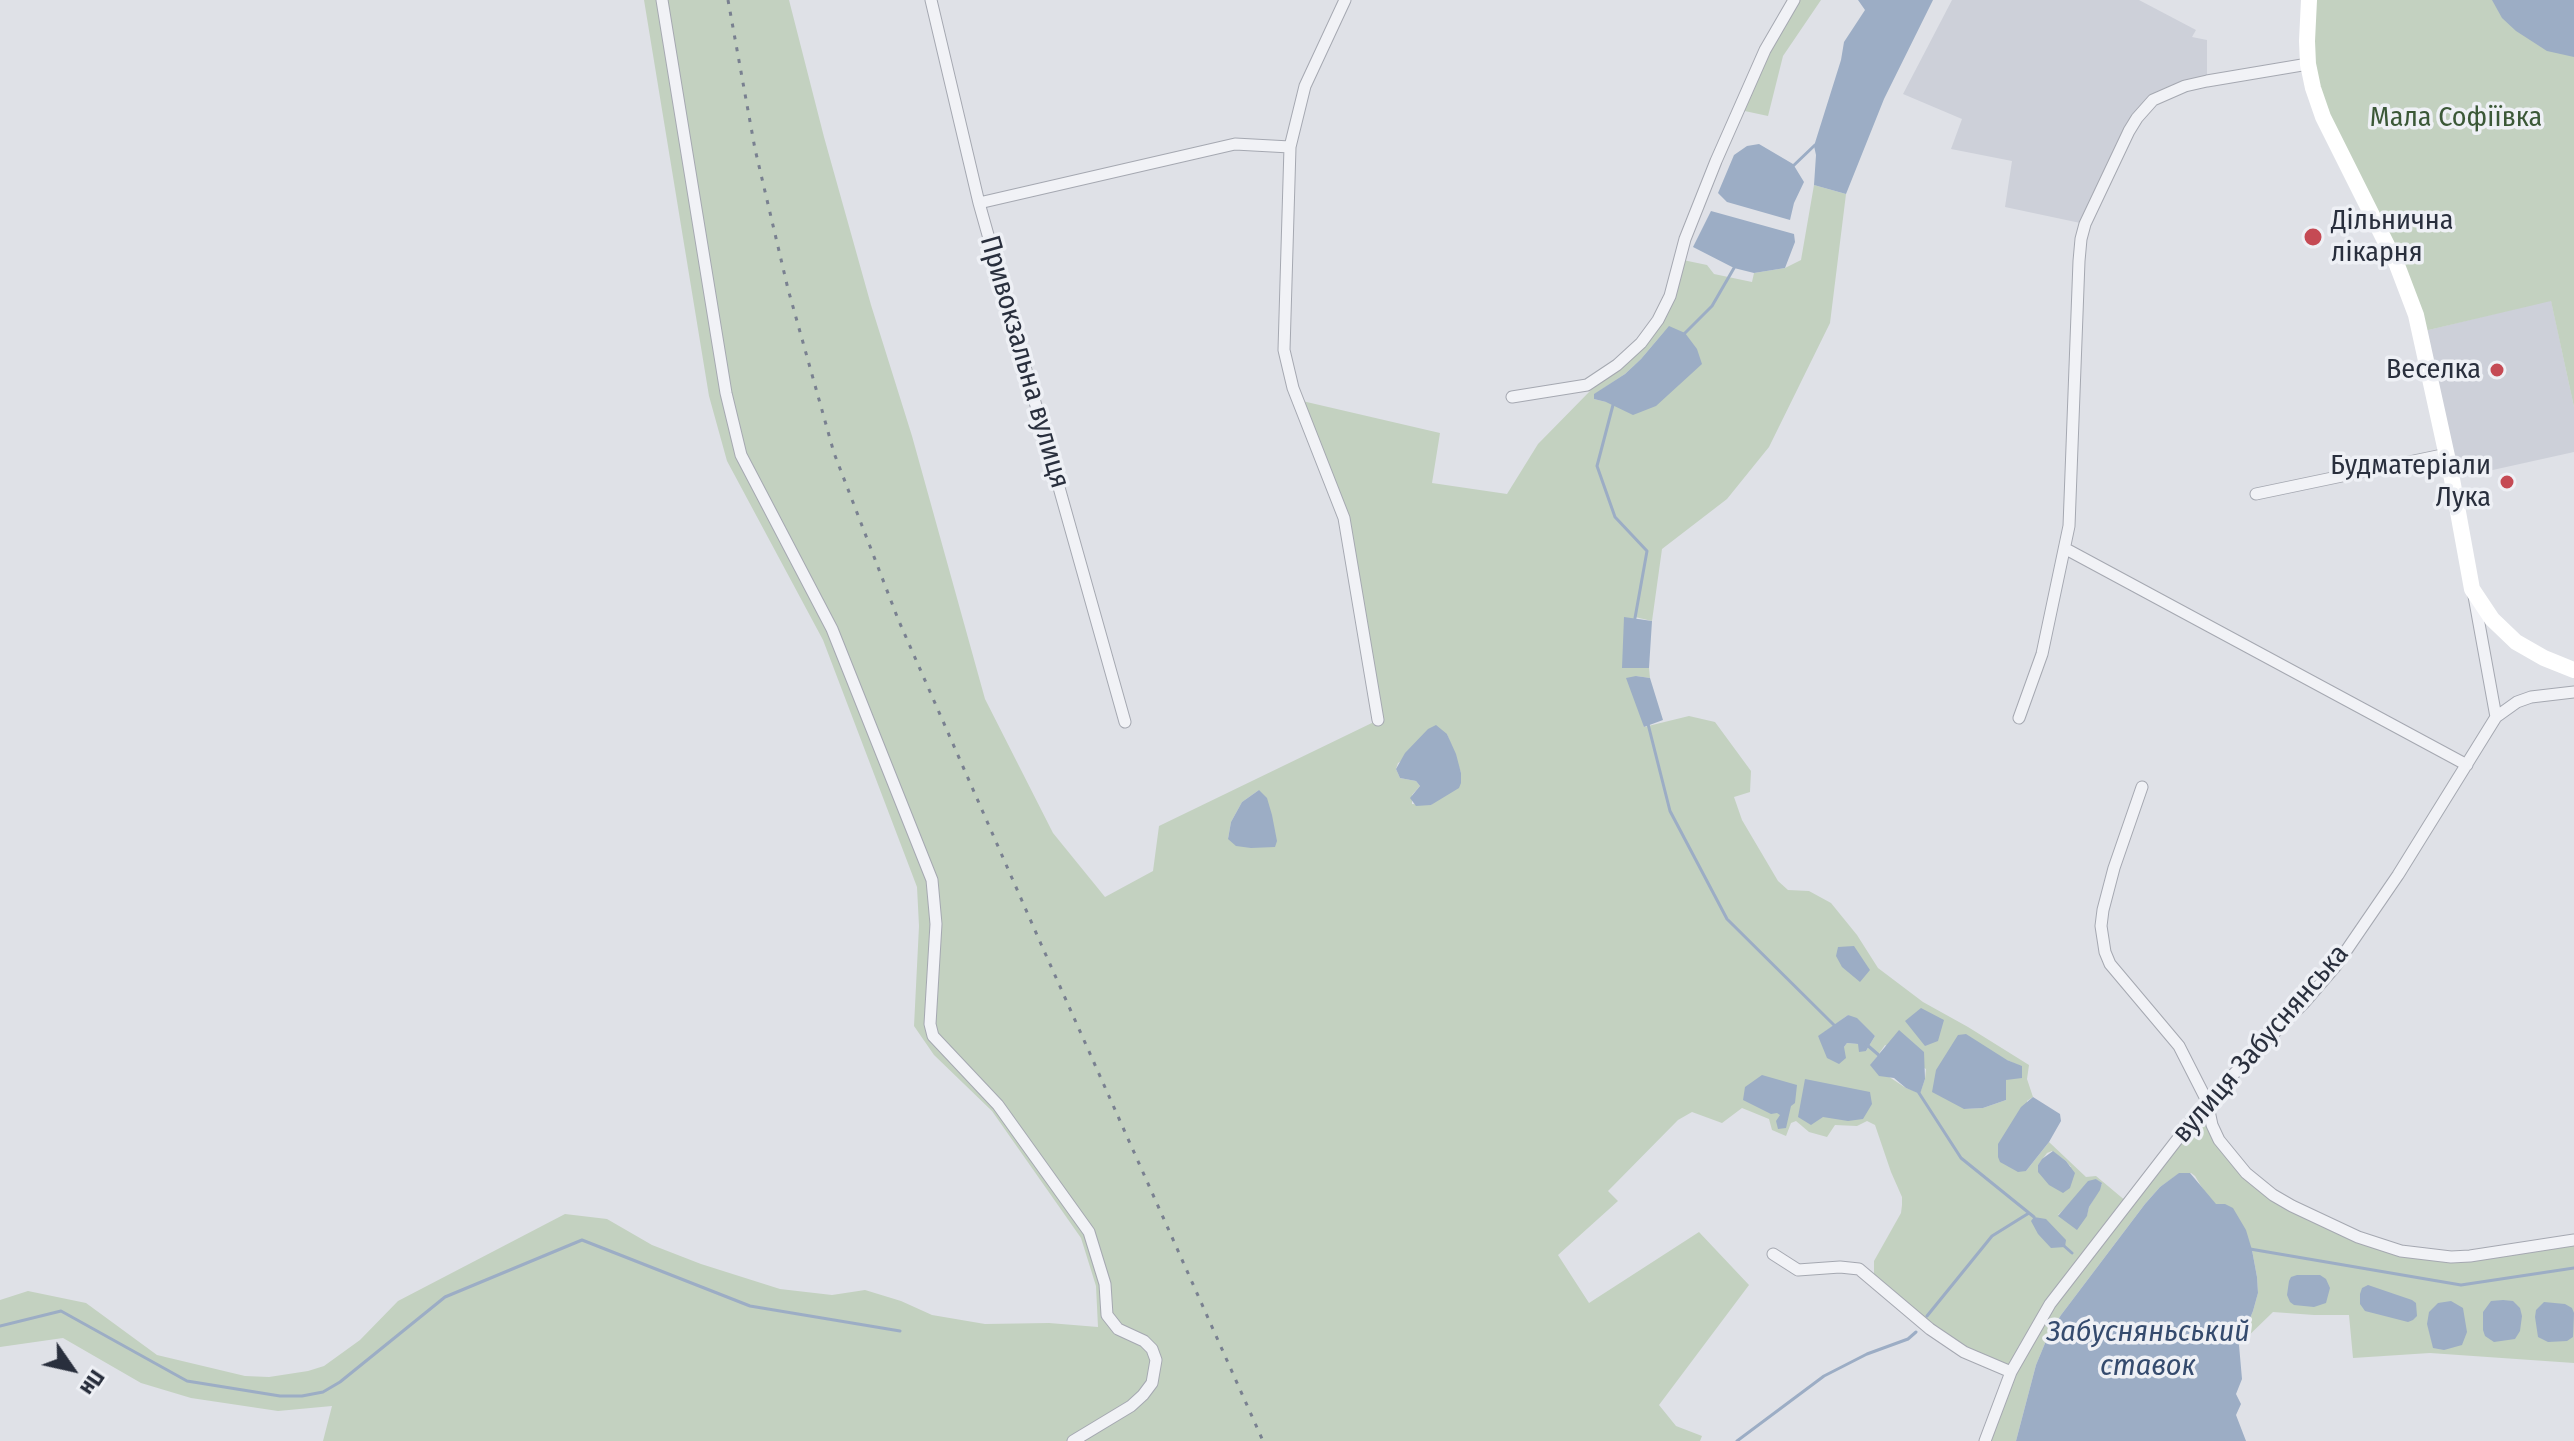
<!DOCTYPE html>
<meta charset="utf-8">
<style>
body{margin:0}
#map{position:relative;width:2574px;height:1441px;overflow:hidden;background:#dfe1e7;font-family:"Fira Sans Condensed",sans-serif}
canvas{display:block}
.north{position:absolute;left:32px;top:1329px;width:80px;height:80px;-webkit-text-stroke:6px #eef0f5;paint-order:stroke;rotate:124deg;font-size:22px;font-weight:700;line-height:32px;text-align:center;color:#292f3d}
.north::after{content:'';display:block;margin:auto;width:28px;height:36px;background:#292f3d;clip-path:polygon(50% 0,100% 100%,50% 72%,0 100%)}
</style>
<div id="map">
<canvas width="2574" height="1441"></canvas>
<div class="north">Пн</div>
</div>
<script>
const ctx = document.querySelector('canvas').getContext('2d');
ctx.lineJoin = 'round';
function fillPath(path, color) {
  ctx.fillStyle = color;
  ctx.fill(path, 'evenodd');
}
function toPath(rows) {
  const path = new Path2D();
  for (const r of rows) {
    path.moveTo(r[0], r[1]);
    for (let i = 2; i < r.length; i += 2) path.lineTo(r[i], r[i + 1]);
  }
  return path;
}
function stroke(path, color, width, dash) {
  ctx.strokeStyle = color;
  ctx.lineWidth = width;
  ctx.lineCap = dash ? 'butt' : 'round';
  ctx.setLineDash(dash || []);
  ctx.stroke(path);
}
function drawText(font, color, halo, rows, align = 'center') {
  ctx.font = font + ' "Fira Sans Condensed",sans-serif';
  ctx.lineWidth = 7;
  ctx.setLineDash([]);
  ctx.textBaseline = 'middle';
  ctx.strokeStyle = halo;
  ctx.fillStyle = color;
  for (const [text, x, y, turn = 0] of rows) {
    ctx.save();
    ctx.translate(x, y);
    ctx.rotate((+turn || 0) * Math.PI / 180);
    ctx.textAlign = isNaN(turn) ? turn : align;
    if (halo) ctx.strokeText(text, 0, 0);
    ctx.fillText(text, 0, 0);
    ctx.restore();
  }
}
const built = toPath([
 [1952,0,2139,0,2196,30,2192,37,2207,40,2207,81,2145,108,2085,224,2005,207,2012,161,1951,149,1962,119,1903,94],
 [2551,300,2574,407,2574,452,2452,479,2420,332]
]);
const green = toPath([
 [644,0,789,0,824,137,871,305,912,436,985,699,1053,833,1105,897,1153,871,1159,826,1378,720,1350,547,1298,400,1440,433,1432,483,1507,494,1538,444,1591,390,1623,366,1643,345,1683,260,1707,265,1714,274,1752,282,1754,273,1785,268,1801,260,1814,185,1846,194,1830,323,1769,447,1727,499,1662,549,1652,621,1635,617,1634,666,1649,668,1650,678,1636,676,1644,727,1689,716,1715,722,1751,771,1750,792,1734,797,1742,820,1778,881,1788,890,1809,891,1831,903,1857,935,1878,968,1923,1002,1968,1027,2029,1065,2027,1079,2033,1097,2027,1101,2026,1171,2049,1142,2086,1177,2096,1176,2127,1202,2207,1101,2212,1125,2246,1173,2337,1228,2428,1255,2574,1240,2574,1363,2430,1353,2353,1358,2349,1315,2314,1315,2273,1312,2239,1345,2253,1311,2258,1293,2257,1277,2252,1250,2204,1191,2195,1176,2191,1173,2180,1173,2160,1187,2145,1204,2061,1315,2048,1336,2036,1365,2016,1441,1985,1441,2011,1372,1975,1357,1874,1279,1874,1261,1901,1213,1902,1205,1902,1197,1891,1172,1875,1125,1867,1121,1857,1126,1835,1125,1827,1137,1809,1132,1796,1121,1791,1123,1786,1136,1772,1130,1769,1119,1742,1108,1722,1123,1692,1112,1678,1120,1608,1191,1618,1201,1558,1255,1589,1303,1699,1232,1749,1285,1659,1405,1676,1426,1702,1436,1700,1441,323,1441,332,1406,278,1411,191,1398,141,1383,63,1338,0,1347,0,1300,28,1291,86,1303,157,1355,245,1376,269,1377,308,1371,324,1366,360,1340,398,1301,565,1214,607,1219,652,1245,701,1264,780,1289,832,1295,865,1290,901,1301,932,1315,985,1324,1049,1323,1098,1327,1096,1286,1081,1238,992,1111,934,1055,914,1026,919,926,917,887,823,640,727,461,709,396],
 [1669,326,1606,402,1594,399,1595,394,1625,374,1641,359],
 [1447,734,1461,773,1431,805,1412,804,1412,795,1420,786,1416,781,1400,778,1396,769,1398,763],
 [1259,790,1228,839,1231,822,1242,802],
 [1848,1015,1875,1036,1866,1051,1858,1044,1847,1043,1844,1047,1818,1037],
 [1885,1045,1926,1069,1925,1079,1920,1093,1906,1088,1871,1065],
 [2007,1060,2022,1067,2006,1080,2006,1100,1983,1108,1964,1109],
 [2052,1151,2066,1161,2071,1167,2038,1165,2047,1153],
 [2096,1179,2102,1184,2089,1207,2087,1215,2058,1215],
 [1794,0,1821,0,1783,56,1768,116,1740,110],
 [2309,0,2574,0,2574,407,2551,301,2420,332,2323,117,2307,41]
]);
const water = toPath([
 [1858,0,1933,0,1884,99,1846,194,1814,185,1816,155,1814,146,1841,60,1844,42,1865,10],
 [2492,0,2574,0,2574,57,2547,51,2516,31,2502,18],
 [1759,144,1793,164,1804,182,1794,203,1790,220,1727,202,1718,193,1734,155,1747,146],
 [1711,211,1794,234,1795,242,1785,268,1754,273,1734,268,1693,247],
 [1669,326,1685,333,1697,349,1702,364,1656,406,1633,415,1606,402,1594,399,1594,394,1625,374,1641,359],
 [1624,617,1652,621,1649,668,1622,668],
 [1636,676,1650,678,1663,720,1644,727,1626,678],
 [1436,725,1447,734,1456,754,1461,773,1461,783,1459,788,1431,805,1416,806,1410,798,1420,786,1416,781,1400,778,1396,769,1405,753,1428,729],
 [1259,790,1267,798,1272,815,1277,841,1275,847,1251,848,1236,846,1228,839,1231,822,1242,802],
 [1854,946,1870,970,1860,982,1842,967,1836,956,1838,947],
 [1921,1008,1944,1020,1938,1041,1925,1046,1905,1021],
 [1848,1015,1857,1018,1875,1036,1866,1051,1859,1052,1858,1044,1847,1043,1844,1047,1846,1058,1839,1064,1827,1058,1818,1036],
 [1899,1030,1924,1052,1925,1079,1920,1094,1906,1088,1894,1078,1879,1076,1870,1065],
 [1966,1034,2007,1060,2022,1066,2022,1078,2006,1080,2006,1100,1983,1108,1964,1109,1932,1092,1936,1070,1958,1035],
 [1762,1075,1797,1085,1795,1103,1791,1106,1786,1128,1778,1129,1776,1121,1780,1115,1777,1113,1771,1114,1743,1100,1745,1087],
 [1805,1079,1870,1092,1872,1104,1863,1119,1848,1121,1823,1117,1811,1125,1798,1117],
 [2033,1097,2060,1114,2061,1121,2049,1142,2026,1171,2018,1172,2000,1162,1998,1157,1998,1144,2021,1107],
 [2053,1151,2066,1161,2075,1173,2070,1188,2063,1193,2049,1185,2038,1172,2038,1165,2042,1159],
 [2179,1173,2190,1173,2216,1204,2225,1204,2233,1208,2246,1230,2252,1250,2257,1277,2258,1293,2253,1311,2239,1345,2242,1379,2236,1394,2241,1404,2236,1415,2246,1441,2016,1441,2036,1365,2048,1336,2061,1315,2145,1204,2160,1187],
 [2096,1179,2102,1183,2100,1190,2089,1207,2087,1216,2077,1230,2058,1216,2088,1181],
 [2034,1217,2046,1219,2066,1240,2065,1247,2051,1248,2038,1234,2031,1221],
 [2297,1275,2320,1275,2326,1279,2330,1288,2326,1303,2314,1307,2294,1305,2290,1302,2287,1295,2289,1281,2291,1277],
 [2368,1285,2412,1300,2416,1303,2417,1316,2413,1320,2408,1322,2365,1311,2360,1304,2360,1294,2362,1288],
 [2503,1300,2513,1301,2520,1308,2522,1316,2520,1331,2515,1339,2494,1342,2485,1336,2483,1330,2483,1312,2491,1301],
 [2451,1301,2463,1308,2467,1332,2462,1345,2444,1350,2433,1348,2427,1324,2429,1312,2438,1303],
 [2544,1302,2565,1304,2572,1308,2574,1313,2573,1337,2567,1341,2548,1342,2538,1337,2535,1317,2536,1310]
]);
const stream = toPath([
 [1792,167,1815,145],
 [1684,334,1712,306,1734,268],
 [1613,405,1597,466,1615,517,1647,551,1635,618],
 [1648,724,1670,811,1727,919,1835,1026],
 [1866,1044,1881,1057],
 [1919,1093,1961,1158,2034,1217],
 [2063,1245,2072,1253],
 [2250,1249,2461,1285,2574,1268],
 [1927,1316,1992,1236,2029,1213],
 [0,1326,61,1311,187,1381,280,1396,302,1396,323,1392,340,1382,445,1297,582,1240,750,1306,900,1331],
 [1737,1441,1824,1376,1867,1354,1908,1339,1916,1332]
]);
const minor = toPath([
 [662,0,726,393,741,455,832,629,932,880,936,924,930,1024,933,1036,998,1105,1089,1232,1105,1284,1107,1315,1118,1329,1144,1341,1152,1349,1156,1360,1152,1383,1143,1395,1131,1406,1073,1441],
 [931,0,979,203,1125,722],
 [1345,0,1305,86,1290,147,1284,350,1293,388,1344,518,1378,720],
 [979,203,1235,144,1290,147],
 [1512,397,1587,385,1617,365,1641,343,1658,320,1670,296,1685,239,1716,161,1765,50,1794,0],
 [2256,494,2447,454],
 [2066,549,2467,765],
 [2496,717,2517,702,2531,697,2574,692],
 [2019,718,2042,654,2069,526,2079,261,2081,239,2085,224,2129,131,2137,118,2153,100,2185,86,2207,81,2308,64],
 [2142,787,2114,868,2103,910,2101,926,2105,952,2110,964,2179,1046,2207,1101,2212,1125,2219,1140,2246,1173,2273,1195,2292,1206,2358,1237,2401,1251,2451,1257,2470,1256,2574,1240],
 [1773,1254,1798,1270,1840,1267,1859,1269,1930,1329,1964,1352,2011,1372],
 [1985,1441,2011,1372,2050,1304,2207,1101,2304,1003,2335,967,2398,875,2496,717,2474,596]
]);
const secondary = toPath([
 [2309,0,2307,41,2308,64,2313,88,2323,117,2397,265,2416,315,2452,479,2472,589,2492,619,2516,642,2544,658,2574,670]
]);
const rail = toPath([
 [728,0,755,149,788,289,834,453,898,619,1041,944,1263,1441]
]);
const markers = [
 [2313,237,10,"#c54a54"],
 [2497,370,8,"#c54a54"],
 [2507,482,8,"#c54a54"]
];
const parkNames = [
 ["Мала Софіївка",2456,118]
];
const poiNames = [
 ["Дільнична",2331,221,"left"],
 ["лікарня",2331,253,"left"],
 ["Веселка",2481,370],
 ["Будматеріали",2491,466],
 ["Лука",2491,498]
];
const streetNames = [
 ["Привокзальна вулиця",1024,362,74],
 ["вулиця Забуснянська",2261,1044,-49]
];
const waterNames = [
 ["Забусняньський",2148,1333],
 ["ставок",2148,1367]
];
fillPath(built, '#cdd0d9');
fillPath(green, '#c3d1c0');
fillPath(water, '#9cadc5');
stroke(stream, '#9cadc5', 3);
stroke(minor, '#a5a8b1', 13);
stroke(minor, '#f1f2f6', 11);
stroke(secondary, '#fff', 16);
stroke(rail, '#798090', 3, [4, 8]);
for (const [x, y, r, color] of markers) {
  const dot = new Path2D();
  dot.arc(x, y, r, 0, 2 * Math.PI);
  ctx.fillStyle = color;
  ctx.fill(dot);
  stroke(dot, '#eef0f5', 3);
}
drawText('28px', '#3b5837', '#eef0f5', parkNames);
drawText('28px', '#292f3d', '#eef0f5', poiNames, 'right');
drawText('28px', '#292f3d', '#eef0f5', streetNames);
drawText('italic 30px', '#354b6e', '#eef0f5', waterNames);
</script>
